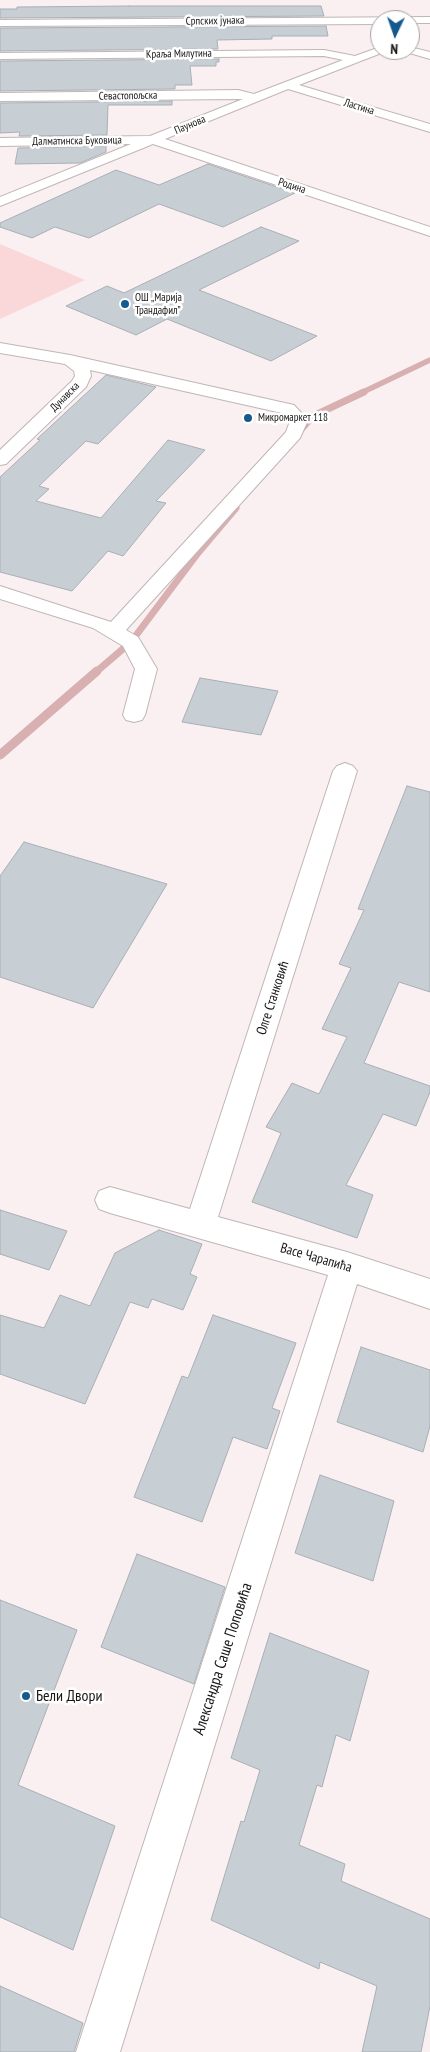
<!DOCTYPE html>
<meta charset="utf-8">
<style>
body{margin:0}
#map{position:relative;width:430px;height:2052px;overflow:hidden;background:#fbf0f1;font-family:"PT Sans Narrow",sans-serif}
canvas{display:block}
.north{position:absolute;left:370px;top:10px;width:50px;height:50px;box-sizing:border-box;background:#fff;border:1px solid #a3a1a1;border-radius:50%;rotate:183deg;font-size:14px;font-weight:700;line-height:20px;text-align:center;color:#181515}
.north::after{content:'';display:block;margin:auto;width:18px;height:22px;background:#155a8f;clip-path:polygon(50% 0,100% 100%,50% 72%,0 100%)}
</style>
<div id="map">
<canvas width="430" height="2052"></canvas>
<div class="north">N</div>
</div>
<script>
const ctx = document.querySelector('canvas').getContext('2d');
ctx.lineJoin = 'round';
function fillPath(path, color) {
  ctx.fillStyle = color;
  ctx.fill(path, 'evenodd');
}
function toPath(rows) {
  const path = new Path2D();
  for (const r of rows) {
    path.moveTo(r[0], r[1]);
    for (let i = 2; i < r.length; i += 2) path.lineTo(r[i], r[i + 1]);
  }
  return path;
}
function stroke(path, color, width, dash) {
  ctx.strokeStyle = color;
  ctx.lineWidth = width;
  ctx.lineCap = dash ? 'butt' : 'round';
  ctx.setLineDash(dash || []);
  ctx.stroke(path);
}
function drawText(font, color, halo, rows, align = 'center') {
  ctx.font = font + ' "PT Sans Narrow",sans-serif';
  ctx.lineWidth = 5;
  ctx.setLineDash([]);
  ctx.textBaseline = 'middle';
  ctx.strokeStyle = halo;
  ctx.fillStyle = color;
  for (const [text, x, y, turn = 0] of rows) {
    ctx.save();
    ctx.translate(x, y);
    ctx.rotate((+turn || 0) * Math.PI / 180);
    ctx.textAlign = isNaN(turn) ? turn : align;
    if (halo) ctx.strokeText(text, 0, 0);
    ctx.fillText(text, 0, 0);
    ctx.restore();
  }
}
const green = toPath([
 [0,244,85,280,0,319]
]);
const streamFar2 = toPath([
 [361,393,430,360]
]);
const streamFar1 = toPath([
 [298,433,313,416,364,392],
 [96,672,131,642,198,553,236,508]
]);
const stream = toPath([
 [0,755,97,671]
]);
const building = toPath([
 [129,6,321,6,324,16,0,18,0,9,17,9,17,7,129,6],
 [326,26,328,36,272,36,272,39,217,40,218,49,0,51,0,28,326,26],
 [219,59,219,62,216,62,216,66,190,66,192,85,175,85,175,89,0,91,0,61,219,59],
 [172,101,172,105,108,105,107,135,19,136,20,132,0,133,0,103,172,101],
 [106,146,106,152,80,163,15,164,18,148,106,146],
 [208,164,295,193,223,227,159,204,89,238,55,227,32,238,0,227,0,223,116,170,159,185,208,164],
 [261,227,299,241,199,290,317,336,271,361,167,319,136,335,66,306,107,286,124,293,261,227],
 [106,375,156,387,98,444,86,441,39,486,49,489,36,501,101,518,168,440,205,450,156,501,166,503,123,556,108,551,72,591,0,572,0,477,40,440,37,439,106,375],
 [200,678,278,691,261,735,182,722,200,678],
 [407,786,430,792,430,992,399,982,364,1063,430,1086,430,1092,416,1126,383,1114,346,1185,373,1195,357,1238,252,1202,281,1133,266,1127,292,1083,319,1094,347,1037,322,1029,351,968,339,964,364,910,358,909,407,786],
 [24,842,167,884,93,1008,0,977,0,876,24,842],
 [0,1210,67,1231,49,1270,0,1254,0,1210],
 [159,1230,202,1244,190,1274,197,1277,183,1310,152,1299,148,1308,130,1302,85,1404,0,1374,0,1315,44,1328,60,1295,90,1306,115,1253,159,1230],
 [213,1315,296,1343,272,1408,280,1411,267,1449,233,1437,202,1522,134,1497,182,1376,188,1378,213,1315],
 [361,1347,430,1370,430,1426,423,1452,337,1422,361,1347],
 [320,1475,394,1501,373,1581,295,1553,320,1475],
 [137,1554,225,1587,194,1684,101,1647,137,1554],
 [0,1600,77,1630,18,1785,115,1826,73,1950,0,1917,0,1600],
 [270,1633,369,1671,350,1741,336,1735,322,1787,317,1785,299,1845,345,1864,341,1881,430,1919,430,2006,421,2052,362,2052,377,1986,320,1962,319,1969,211,1920,241,1821,244,1822,260,1770,231,1758,270,1633],
 [0,1986,83,2023,74,2052,0,2052,0,1986]
]);
const minor = toPath([
 [430,17,430,23,410,23,410,20,380,20,380,24,0,26,0,20,430,17],
 [380,47,380,50,386,50,384,52,299,85,430,124,430,132,288,89,165,139,430,227,430,236,153,144,0,206,0,197,131,144,0,146,0,138,150,136,243,99,0,101,0,93,238,90,254,94,343,60,324,56,0,59,0,53,324,50,355,56,380,47],
 [410,47,430,52,430,59,406,52,404,50,410,50,410,47],
 [0,343,70,355,294,405,308,420,300,438,126,630,138,637,157,669,145,715,142,720,134,722,126,720,123,715,135,669,123,646,93,628,0,599,0,586,111,622,286,432,290,421,282,413,90,370,91,376,86,387,6,464,0,465,0,450,72,381,75,376,74,371,65,364,0,353,0,343],
 [345,763,353,766,357,771,218,1217,347,1252,430,1279,430,1309,357,1284,120,2052,76,2052,328,1275,110,1213,99,1209,95,1200,99,1191,110,1187,190,1209,333,771,337,766,345,763]
]);
const markers = [
 [125,304,5,"#155a8f"],
 [248,418,5,"#155a8f"],
 [26,1696,5,"#155a8f"]
];
const farStreetnames = [
 ["Српских јунака",215,21,-1],
 ["Краља Милутина",179,54,-1],
 ["Севастопољска",128,96,-1],
 ["Ластина",359,107,17],
 ["Паунова",190,125,-23],
 ["Далматинска Буковица",77,141,-1],
 ["Родина",292,186,18],
 ["Дунавска",65,397,-45]
];
const farPoinames = [
 ["ОШ „Марија",135,298],
 ["Трандафил”",135,311],
 ["Микромаркет 118",258,418]
];
const streetNames = [
 ["Олге Станковић",273,998,-72],
 ["Васе Чарапића",316,1258,16]
];
const nearStreetnames = [
 ["Александра Саше Поповића",223,1659,-72]
];
const nearPoinames = [
 ["Бели Двори",36,1696]
];
fillPath(green, '#fad7d9');
stroke(streamFar2, '#d8b0b2', 5.5);
stroke(streamFar1, '#d8b0b2', 7);
stroke(stream, '#d8b0b2', 9);
fillPath(building, '#c7ced4');
stroke(building, '#a8afb5', 1);
stroke(minor, '#c0b6b6', 2);
fillPath(minor, '#fff');
for (const [x, y, r, color] of markers) {
  const dot = new Path2D();
  dot.arc(x, y, r, 0, 2 * Math.PI);
  ctx.fillStyle = color;
  ctx.fill(dot);
  stroke(dot, '#fff', 2);
}
drawText('11px', '#181515', '#fff', farStreetnames);
drawText('11px', '#181515', '#fff', farPoinames, 'left');
drawText('14px', '#181515', '#fff', streetNames);
drawText('16px', '#181515', '#fff', nearStreetnames);
drawText('16px', '#181515', '#fff', nearPoinames, 'left');
</script>
